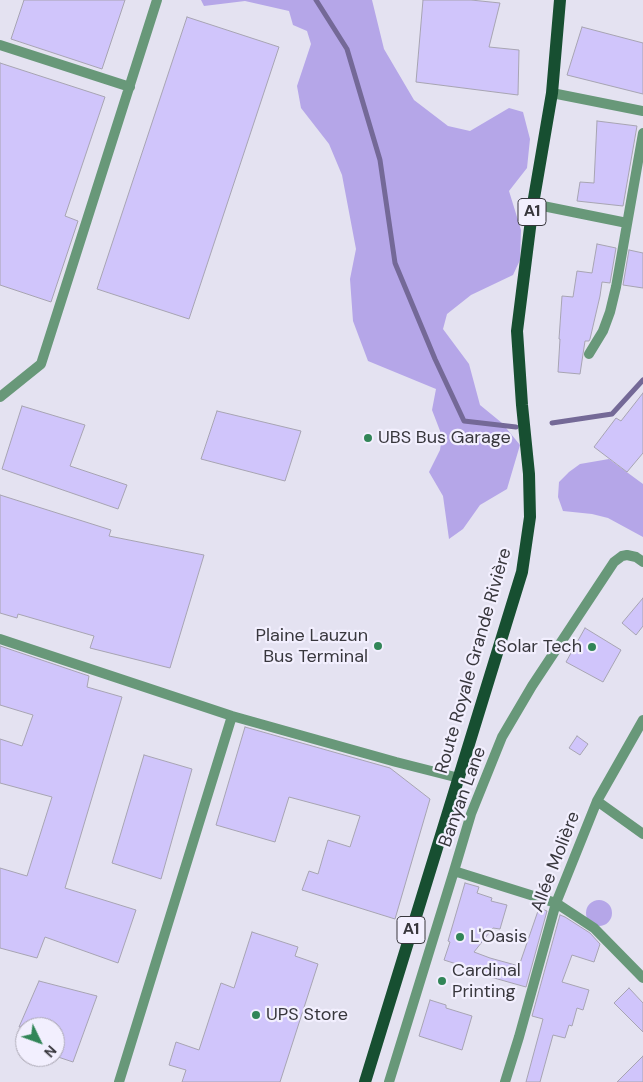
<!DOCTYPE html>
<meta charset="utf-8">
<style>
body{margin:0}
#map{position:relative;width:643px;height:1082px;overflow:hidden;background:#e4e2f1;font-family:"DM Sans",sans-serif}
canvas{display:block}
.north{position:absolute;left:15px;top:1017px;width:50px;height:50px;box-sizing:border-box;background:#f2effe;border:1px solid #a8a5b1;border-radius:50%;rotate:132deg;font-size:14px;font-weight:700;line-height:20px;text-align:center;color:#38373d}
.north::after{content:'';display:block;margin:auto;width:18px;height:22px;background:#318557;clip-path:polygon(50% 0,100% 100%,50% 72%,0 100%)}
</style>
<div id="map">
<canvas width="643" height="1082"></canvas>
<div class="north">N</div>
</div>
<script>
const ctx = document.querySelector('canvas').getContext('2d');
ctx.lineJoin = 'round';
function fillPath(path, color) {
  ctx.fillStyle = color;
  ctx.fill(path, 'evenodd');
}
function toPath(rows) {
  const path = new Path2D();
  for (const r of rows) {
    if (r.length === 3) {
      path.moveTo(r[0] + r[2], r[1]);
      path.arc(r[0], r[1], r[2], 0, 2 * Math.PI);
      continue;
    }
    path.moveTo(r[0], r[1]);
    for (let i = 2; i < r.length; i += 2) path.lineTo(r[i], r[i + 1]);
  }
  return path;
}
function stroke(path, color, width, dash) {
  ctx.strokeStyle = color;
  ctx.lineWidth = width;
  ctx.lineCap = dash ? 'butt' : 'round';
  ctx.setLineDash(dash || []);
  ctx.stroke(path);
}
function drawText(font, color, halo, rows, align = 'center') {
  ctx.font = font + ' "DM Sans",sans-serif';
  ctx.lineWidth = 4.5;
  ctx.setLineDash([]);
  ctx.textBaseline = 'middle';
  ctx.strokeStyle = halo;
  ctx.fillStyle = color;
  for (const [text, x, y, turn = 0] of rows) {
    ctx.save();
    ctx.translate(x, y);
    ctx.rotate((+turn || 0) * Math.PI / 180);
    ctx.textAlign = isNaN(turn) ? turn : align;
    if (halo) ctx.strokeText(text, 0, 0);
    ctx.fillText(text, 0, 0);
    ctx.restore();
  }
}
const forest = toPath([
 [201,0,372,0,384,49,414,100,448,126,470,131,509,108,523,112,530,139,527,168,509,191,521,230,520,260,513,275,471,295,447,314,443,329,469,364,480,405,502,423,520,445,507,489,480,505,463,529,449,539,443,496,429,472,440,450,442,436,432,410,436,389,368,361,353,321,350,279,356,249,342,175,329,144,301,108,297,86,311,44,307,31,293,25,289,11,245,1,204,6],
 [609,459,643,484,643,537,608,518,592,514,563,511,558,497,559,482,569,472,580,464],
 [599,913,13]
]);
const stream = toPath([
 [316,0,347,49,380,160,395,263,435,359,464,421,516,427],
 [552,423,612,414,643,380]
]);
const building = toPath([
 [24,0,125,0,102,69,11,39,24,0],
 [423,0,471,0,500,3,489,47,519,50,518,95,416,82,423,0],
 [187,17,279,47,189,319,97,289,187,17],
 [582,27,643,43,643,94,567,75,582,27],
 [0,63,105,97,65,216,78,221,51,302,0,285,0,63],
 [597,121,637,126,623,206,577,201,580,182,594,183,597,121],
 [597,244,616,248,610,283,602,282,600,296,590,339,589,341,585,341,580,374,558,372,560,339,559,339,562,296,573,297,577,271,592,273,597,244],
 [629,250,643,253,643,288,623,285,629,250],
 [643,393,643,453,627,472,594,447,616,418,621,421,643,393],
 [22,406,85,425,70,466,127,485,118,509,2,469,22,406],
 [217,411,301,431,285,481,201,459,217,411],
 [0,495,111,530,109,536,204,555,170,668,90,648,94,636,18,614,17,618,0,613,0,495],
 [643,598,643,626,636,635,622,623,643,598],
 [585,628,621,650,603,682,566,662,585,628],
 [0,646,89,676,87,687,122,697,65,888,136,910,118,963,45,937,37,958,0,948,0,868,27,876,52,797,0,783,0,739,22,746,33,715,0,705,0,646],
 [245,727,390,768,430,799,395,919,302,890,309,871,318,874,328,840,350,847,360,816,289,797,275,842,216,825,245,727],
 [577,736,588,744,580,755,569,748,577,736],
 [144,755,192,769,161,879,112,863,144,755],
 [465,883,479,887,477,893,492,898,491,901,507,905,500,929,493,928,474,952,490,958,519,966,539,908,547,911,526,987,487,976,488,974,444,960,450,942,448,941,465,883],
 [560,915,565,917,590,933,600,944,594,962,572,955,562,982,589,990,583,1010,577,1008,572,1026,569,1025,565,1038,553,1035,540,1082,526,1082,543,1019,532,1016,560,915],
 [252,932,298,947,295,956,318,964,280,1082,182,1082,186,1070,169,1065,176,1042,199,1050,221,983,234,988,252,932],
 [39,981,97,996,73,1062,55,1056,55,1027,19,1027,39,981],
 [629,988,643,1003,643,1032,614,1003,629,988],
 [430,1000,446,1005,446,1008,472,1016,462,1050,419,1036,430,1000],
 [643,1056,643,1082,617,1082,643,1056]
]);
const minor = toPath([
 [0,45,130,87],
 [552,93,643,111],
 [533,204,627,223],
 [589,354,603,331,610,312,616,287,643,133],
 [0,397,41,364,157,0],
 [0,639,232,716,396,762,459,778],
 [597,801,643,834],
 [454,871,556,903,594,928,643,978],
 [119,1082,232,716],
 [389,1082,454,871,471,814,502,737,532,686,614,562,622,556,627,555,636,557,643,562],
 [505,1082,519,1037,556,903,597,801,643,720]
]);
const primary = toPath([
 [365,1082,522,572,530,517,529,474,522,405,517,331,533,204,552,93,560,0]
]);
const markers = [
 [368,438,5,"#318557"],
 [378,646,5,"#318557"],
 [592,647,5,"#318557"],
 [460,937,5,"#318557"],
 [442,981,5,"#318557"],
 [256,1015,5,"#318557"]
];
const shields = [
 [532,212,28],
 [411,930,28]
];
const shieldNames = [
 ["A1",532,212],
 ["A1",411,930]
];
const poiNames = [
 ["UBS Bus Garage",378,438],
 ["Plaine Lauzun",368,636,"right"],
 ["Bus Terminal",368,657,"right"],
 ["Solar Tech",582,647,"right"],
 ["L'Oasis",470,937],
 ["Cardinal",452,971],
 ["Printing",452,992],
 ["UPS Store",266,1015]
];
const streetNames = [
 ["Route Royale Grande Rivière",474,661,-74],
 ["Banyan Lane",463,797,-70],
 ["Allée Molière",556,862,-69]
];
fillPath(forest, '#b5a6e8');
stroke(stream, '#746997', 5);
fillPath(building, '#d0c5fb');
stroke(building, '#a7a4b2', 1);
stroke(minor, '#689879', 10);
stroke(primary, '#174f31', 12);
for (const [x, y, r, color] of markers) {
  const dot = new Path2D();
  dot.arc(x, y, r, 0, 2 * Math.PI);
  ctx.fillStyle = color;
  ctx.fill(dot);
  stroke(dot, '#f2effe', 2);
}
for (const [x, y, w] of shields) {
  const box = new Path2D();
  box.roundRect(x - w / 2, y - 13.5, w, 27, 4);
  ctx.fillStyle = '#f2effe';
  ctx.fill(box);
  stroke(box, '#38373d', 1);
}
drawText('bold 16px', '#38373d', null, shieldNames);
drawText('18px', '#38373d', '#f2effe', poiNames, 'left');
drawText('18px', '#38373d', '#f2effe', streetNames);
</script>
